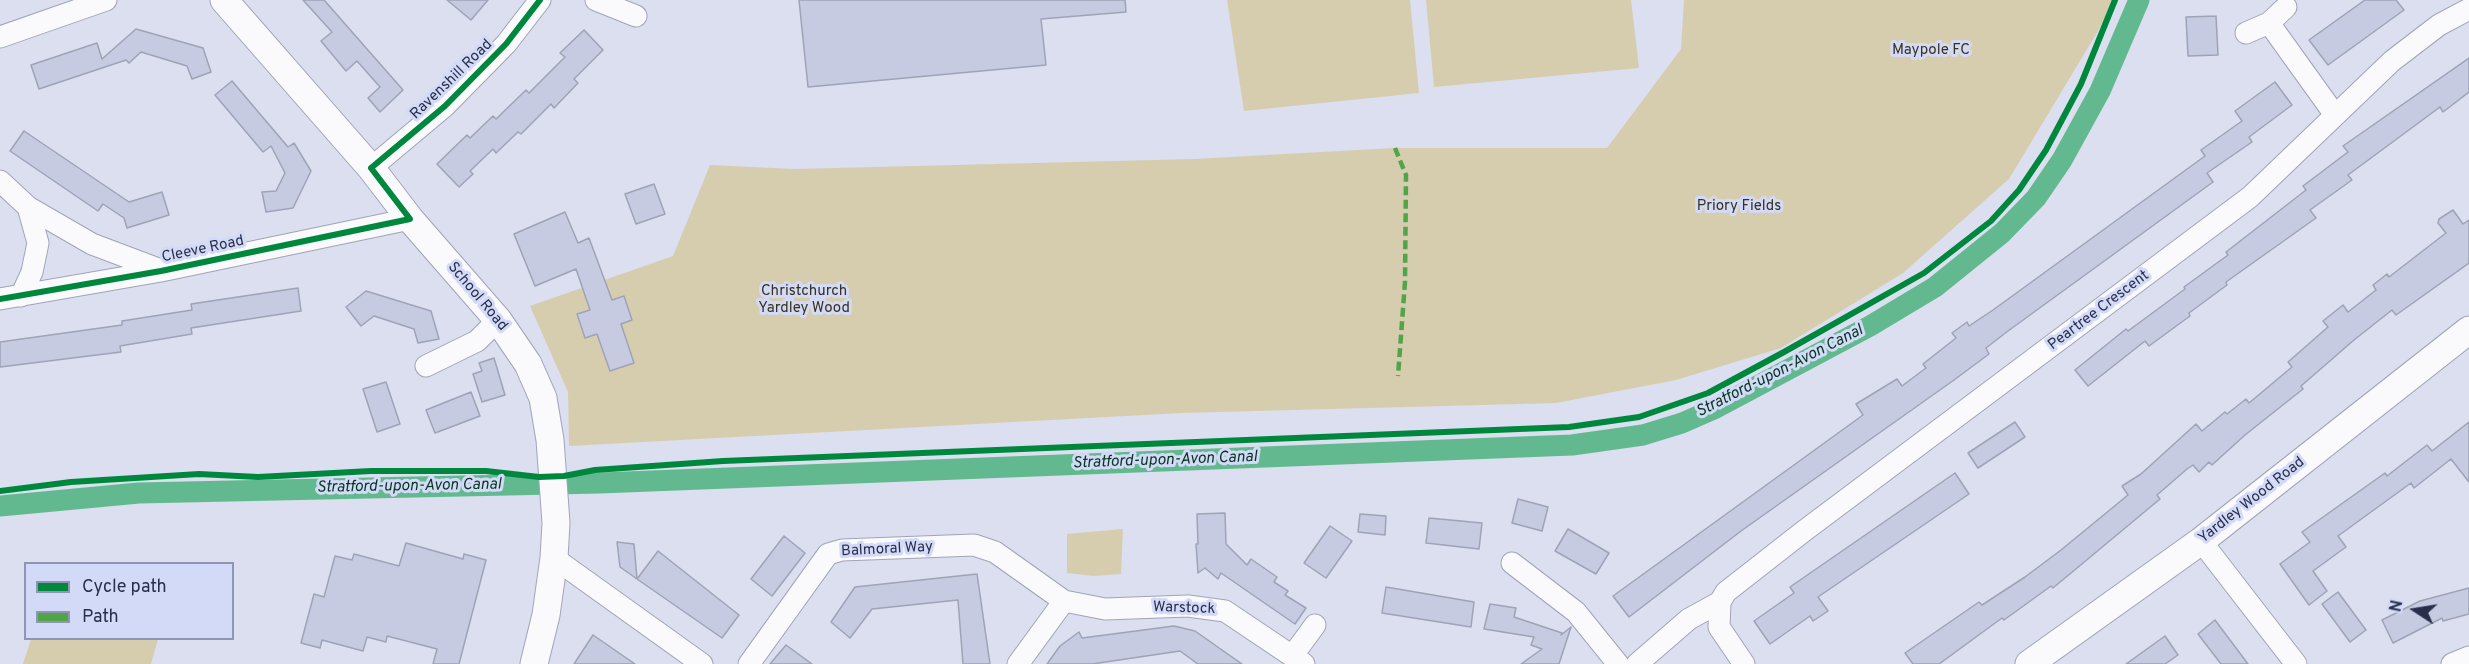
<!DOCTYPE html>
<style>
body{margin:0}
#map{position:relative;width:2469px;height:664px;overflow:hidden;background:#dbdfef;font-family:Overpass,sans-serif}
canvas{display:block}
.legend{position:absolute;left:24px;top:562px;width:210px;height:78px;box-sizing:border-box;background:#d3daf7;border:2px solid #8f96b2;margin:0;padding:8px 10px;list-style:none;font-size:18px;color:#292f4b}
.legend li{display:flex;align-items:center;gap:12px;height:30px}
.legend b{width:30px;border:2px solid #8f96b2}
.north{position:absolute;left:2385px;top:580px;width:60px;height:60px;-webkit-text-stroke:4px #d3daf7;paint-order:stroke;rotate:282deg;font-size:16px;font-weight:700;line-height:24px;text-align:center;color:#292f4b}
.north::after{content:'';display:block;margin:auto;width:21px;height:27px;background:#292f4b;clip-path:polygon(50% 0,100% 100%,50% 72%,0 100%)}
</style>
<div id="map">
<canvas width="2469" height="664"></canvas>
<ul class="legend">
<li><b style="height:8px;background:#00873e"></b>Cycle path</li>
<li><b style="height:8px;background:#51a448"></b>Path</li>
</ul>
<div class="north">N</div>
</div>
<script>
const ctx = document.querySelector('canvas').getContext('2d');
ctx.lineJoin = 'round';
function fillPath(path, color) {
  ctx.fillStyle = color;
  ctx.fill(path, 'evenodd');
}
function toPath(rows) {
  const path = new Path2D();
  for (const r of rows) {
    path.moveTo(r[0], r[1]);
    for (let i = 2; i < r.length; i += 2) path.lineTo(r[i], r[i + 1]);
  }
  return path;
}
function stroke(path, color, width, dash) {
  ctx.strokeStyle = color;
  ctx.lineWidth = width;
  ctx.lineCap = dash ? 'butt' : 'round';
  ctx.setLineDash(dash || []);
  ctx.stroke(path);
}
function drawText(font, color, halo, rows, align = 'center') {
  ctx.font = font + ' Overpass,sans-serif';
  ctx.lineWidth = 6;
  ctx.setLineDash([]);
  ctx.textBaseline = 'middle';
  ctx.strokeStyle = halo;
  ctx.fillStyle = color;
  for (const [text, x, y, turn = 0] of rows) {
    ctx.save();
    ctx.translate(x, y);
    ctx.rotate((+turn || 0) * Math.PI / 180);
    ctx.textAlign = isNaN(turn) ? turn : align;
    if (halo) ctx.strokeText(text, 0, 0);
    ctx.fillText(text, 0, 0);
    ctx.restore();
  }
}
const green = toPath([
 [1227,0,1410,0,1419,93,1244,111],
 [1426,0,1631,0,1639,68,1434,87],
 [1684,0,2113,0,2101,26,2009,179,1903,273,1781,348,1676,380,1556,403,1181,413,569,446,568,392,530,306,673,256,710,165,795,169,1194,159,1395,148,1607,148,1681,49],
 [1123,529,1121,574,1093,576,1067,573,1067,534],
 [31,639,31,638,158,639,151,664,23,664]
]);
const canal = toPath([
 [0,506,139,493,600,483,1572,445,1643,435,1682,423,1714,409,1870,326,1935,287,2002,233,2036,198,2062,160,2100,91,2139,0]
]);
const building = toPath([
 [303,0,324,0,403,90,380,112,368,98,380,87,357,61,346,71,321,41,332,32,303,0],
 [447,0,488,0,471,20,447,0],
 [799,0,1125,0,1126,12,1041,19,1046,65,808,87,799,0],
 [2365,0,2396,0,2404,10,2328,65,2309,40,2365,0],
 [2216,16,2218,55,2188,56,2186,17,2216,16],
 [136,29,203,48,211,72,192,79,187,66,141,52,129,63,126,60,39,89,31,65,97,43,102,59,136,29],
 [584,30,603,50,574,79,578,83,554,108,551,104,521,134,518,132,496,153,493,149,470,171,473,174,459,187,437,164,467,135,470,138,493,116,496,119,526,90,529,93,565,57,560,53,584,30],
 [2469,58,2469,92,2443,112,2440,107,2348,175,2352,180,2310,210,2316,218,2226,282,2227,285,2189,313,2190,316,2149,346,2145,341,2088,386,2075,370,2126,329,2128,331,2185,289,2184,287,2228,255,2226,252,2306,190,2303,186,2348,152,2343,146,2469,58],
 [232,81,288,147,294,143,311,171,293,208,266,212,262,192,276,191,285,173,271,146,263,152,215,95,232,81],
 [2275,82,2292,105,2249,137,2252,142,2207,173,2213,182,2008,331,1986,348,1989,354,1954,380,1741,531,1629,617,1613,596,1863,415,1856,404,1897,379,1902,386,1926,368,1923,364,1956,338,1952,333,1967,322,1969,326,1993,310,2205,156,2201,150,2242,121,2235,111,2275,82],
 [24,131,129,202,162,192,169,215,127,228,124,218,103,204,98,211,10,151,24,131],
 [654,184,665,214,636,224,625,194,654,184],
 [2453,210,2463,224,2469,220,2469,263,2396,315,2392,310,2354,340,2301,386,2303,389,2245,435,2212,465,2209,462,2199,472,2193,465,2187,469,2157,495,2160,499,2053,588,2051,586,2004,620,2002,618,1939,664,1913,664,1905,653,1979,602,1982,605,2025,577,2061,550,2128,495,2122,486,2141,474,2196,424,2202,431,2225,412,2227,414,2246,399,2249,403,2292,367,2288,362,2328,327,2323,321,2343,305,2348,312,2376,290,2373,285,2387,274,2389,277,2446,233,2438,223,2439,219,2453,210],
 [565,212,578,243,589,238,612,300,624,296,632,320,621,324,634,363,610,371,597,334,585,338,577,314,590,310,576,269,535,286,514,234,565,212],
 [298,288,301,311,191,328,192,334,120,346,121,352,0,367,0,342,122,325,122,321,192,310,191,304,298,288],
 [366,291,431,311,439,339,418,343,414,329,374,316,361,326,346,307,366,291],
 [494,358,505,395,482,402,473,374,482,371,479,363,494,358],
 [386,382,400,424,377,432,363,389,386,382],
 [471,392,480,416,435,433,426,410,471,392],
 [2015,422,2025,437,1978,468,1968,453,2015,422],
 [2469,422,2469,482,2451,459,2414,488,2411,483,2338,536,2346,547,2313,571,2327,591,2309,605,2280,564,2310,542,2302,532,2385,473,2387,476,2427,445,2432,451,2469,422],
 [1955,473,1969,494,1818,597,1828,611,1813,621,1810,616,1770,644,1754,621,1794,593,1790,587,1955,473],
 [1518,499,1548,507,1542,531,1512,523,1518,499],
 [1225,513,1226,544,1247,565,1251,559,1277,577,1274,582,1288,591,1285,595,1306,608,1295,624,1221,573,1218,579,1205,568,1198,573,1196,544,1198,544,1197,514,1225,513],
 [1360,514,1386,516,1385,535,1358,532,1360,514],
 [1429,518,1482,523,1479,549,1426,543,1429,518],
 [1330,526,1352,541,1326,578,1304,563,1330,526],
 [1568,529,1609,553,1596,574,1555,551,1568,529],
 [784,536,805,553,772,596,751,579,784,536],
 [617,542,634,544,637,579,620,567,617,542],
 [406,543,463,559,464,554,486,560,459,664,433,664,437,649,387,636,386,642,367,637,363,651,322,640,320,648,301,643,314,594,324,597,335,556,352,560,354,554,399,566,406,543],
 [658,551,739,615,722,638,637,579,658,551],
 [977,574,990,664,963,664,958,600,872,609,850,638,831,622,855,587,977,574],
 [1386,587,1474,602,1471,627,1382,613,1386,587],
 [2469,588,2469,614,2443,621,2442,618,2393,643,2382,620,2420,601,2469,588],
 [2338,592,2366,630,2350,642,2322,604,2338,592],
 [1490,604,1516,608,1514,617,1562,633,1561,635,1571,627,1559,664,1521,664,1542,649,1531,645,1534,637,1484,629,1490,604],
 [2215,620,2248,664,2221,664,2198,634,2215,620],
 [1174,626,1195,631,1242,664,1198,664,1180,651,1092,664,1047,664,1060,646,1079,632,1082,638,1174,626],
 [593,635,635,664,574,664,593,635],
 [2165,636,2178,655,2165,664,2126,664,2165,636],
 [786,645,812,664,770,664,786,645]
]);
const minor = toPath([
 [596,0,636,16],
 [2269,23,2335,115],
 [2246,33,2269,23,2286,7],
 [0,37,106,0],
 [371,168,445,106,506,44,540,0],
 [0,181,28,207,92,244,161,270],
 [21,296,32,272,38,243,28,207],
 [0,299,161,271,410,219],
 [426,366,477,341,498,320],
 [2201,541,2296,664],
 [554,558,702,664],
 [1512,563,1576,612,1618,664],
 [1720,602,1719,627,1744,664],
 [1293,655,1315,625],
 [749,664,828,554,842,550,974,545,995,552,1064,601,1105,609,1188,606,1225,611,1304,664],
 [1018,664,1064,601],
 [1637,664,1689,619,1720,602,1726,592,1804,531,2250,197,2392,61,2439,25,2469,9],
 [2452,664,2469,657]
]);
const tertiary = toPath([
 [224,0,371,168,410,219,498,320,528,364,543,398,550,440,556,523,554,558,546,615,534,664],
 [2029,664,2201,541,2469,330]
]);
const quiet = toPath([
 [1395,148,1406,175,1405,282,1398,376]
]);
const cycleway = toPath([
 [0,299,161,271,410,219,371,168,445,106,506,44,540,0],
 [0,491,71,482,199,474,258,477,371,471,486,471,539,477,564,476,595,470,723,461,1569,427,1639,417,1708,393,1784,352,1924,273,1991,221,2019,190,2046,150,2081,84,2115,0]
]);
const parkNames = [
 ["Maypole FC",1931,51],
 ["Priory Fields",1739,207],
 ["Christchurch",804,292],
 ["Yardley Wood",804,309]
];
const streetNames = [
 ["Ravenshill Road",452,80,-44],
 ["Cleeve Road",203,250,-12],
 ["School Road",477,297,50],
 ["Peartree Crescent",2099,311,-37],
 ["Yardley Wood Road",2252,501,-38],
 ["Balmoral Way",887,550,-3],
 ["Warstock",1184,609,2]
];
const waterNames = [
 ["Stratford-upon-Avon Canal",1780,372,-27],
 ["Stratford-upon-Avon Canal",1165,461,-2],
 ["Stratford-upon-Avon Canal",409,487,-1]
];
fillPath(green, '#d6cdaf');
stroke(canal, '#63b98f', 21);
fillPath(building, '#c6cbe2');
stroke(building, '#9ea3b6', 1.5);
stroke(minor, '#a0a4b7', 23);
stroke(tertiary, '#a0a4b7', 29);
stroke(minor, '#fafafd', 21);
stroke(tertiary, '#fafafd', 27);
stroke(quiet, '#51a448', 4.5, [9, 4.5]);
stroke(cycleway, '#00873e', 6);
drawText('15px', '#38321d', '#d3daf7', parkNames);
drawText('15px', '#292f4b', '#d3daf7', streetNames);
drawText('italic 16px', '#05371d', '#d3daf7', waterNames);
</script>
